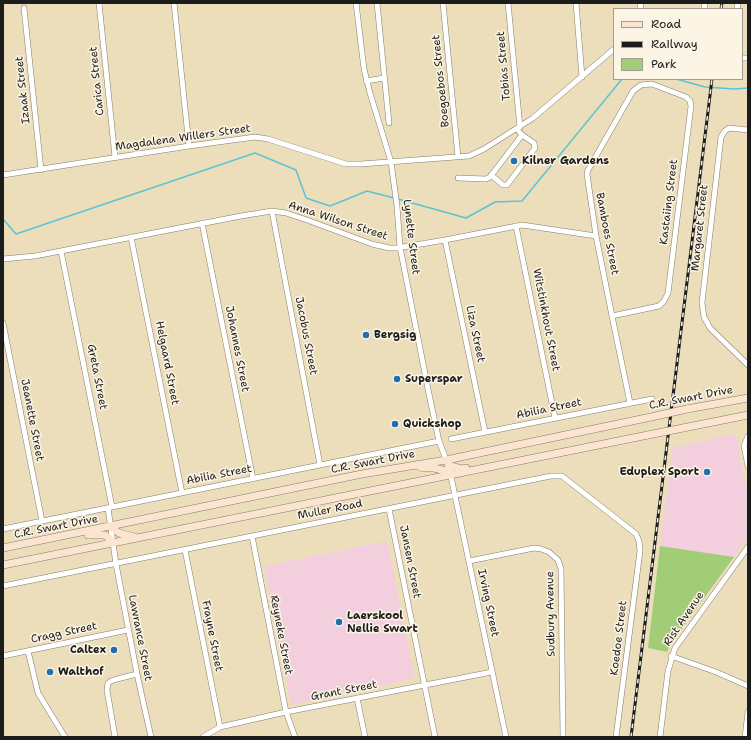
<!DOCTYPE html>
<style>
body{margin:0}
#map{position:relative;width:751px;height:740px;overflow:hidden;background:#eddebb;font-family:"Shantell Sans",sans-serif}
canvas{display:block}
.frame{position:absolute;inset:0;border:4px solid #1c1c1c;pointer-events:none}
.legend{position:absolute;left:613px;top:8px;width:130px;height:72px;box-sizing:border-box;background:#fcf5e5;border:1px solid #a29e95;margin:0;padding:5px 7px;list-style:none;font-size:12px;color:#1c1c1c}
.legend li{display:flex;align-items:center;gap:8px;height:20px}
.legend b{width:20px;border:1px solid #a29e95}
</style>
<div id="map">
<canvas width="751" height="740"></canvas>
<div class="frame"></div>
<ul class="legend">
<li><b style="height:5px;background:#fce5d0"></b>Road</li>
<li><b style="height:5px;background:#1c1c1c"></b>Railway</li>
<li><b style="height:11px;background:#a3cc77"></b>Park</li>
</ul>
</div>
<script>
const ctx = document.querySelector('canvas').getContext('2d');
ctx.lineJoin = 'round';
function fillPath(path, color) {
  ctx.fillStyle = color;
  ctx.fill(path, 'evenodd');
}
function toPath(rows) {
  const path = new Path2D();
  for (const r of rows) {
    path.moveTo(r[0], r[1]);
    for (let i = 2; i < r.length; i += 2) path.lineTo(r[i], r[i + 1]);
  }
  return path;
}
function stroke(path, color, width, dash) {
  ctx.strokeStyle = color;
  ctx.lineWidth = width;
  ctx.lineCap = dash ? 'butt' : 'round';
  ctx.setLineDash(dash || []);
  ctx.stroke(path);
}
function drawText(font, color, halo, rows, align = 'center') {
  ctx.font = font + ' "Shantell Sans",sans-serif';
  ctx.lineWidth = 3;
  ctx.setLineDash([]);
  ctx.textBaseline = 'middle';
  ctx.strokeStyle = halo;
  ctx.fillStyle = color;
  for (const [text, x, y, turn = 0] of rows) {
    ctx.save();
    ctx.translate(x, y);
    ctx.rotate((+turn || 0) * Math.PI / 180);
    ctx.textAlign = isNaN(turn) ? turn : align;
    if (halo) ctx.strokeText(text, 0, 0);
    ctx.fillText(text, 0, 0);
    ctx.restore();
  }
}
const built = toPath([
 [736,434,748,497,748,537,734,557,660,546,673,447],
 [387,541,415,678,291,705,264,566]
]);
const green = toPath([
 [660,546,734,557,670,645,667,652,648,648]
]);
const stream = toPath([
 [676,79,705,87,735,89,748,88],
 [398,199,466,218,495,202,522,201,622,79],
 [3,219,16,234,255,153,296,170,306,198,330,206,367,191,394,198]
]);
const minor = toPath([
 [99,3,115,157],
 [174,3,189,146],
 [356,3,364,69,370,93,391,162,397,206,400,247,429,394,439,441,447,462],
 [377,3,389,123],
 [443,3,458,157],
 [508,3,520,127],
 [576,3,582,77],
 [640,3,641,9],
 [24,8,41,170],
 [704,9,705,3],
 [737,9,738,3],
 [742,58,748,58],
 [366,81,384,78],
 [748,130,729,128,725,131,721,137,702,303,704,317,710,328,748,365],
 [3,175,189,146,255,137,268,139,346,164,361,164,469,156,484,149,533,118,614,49],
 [491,175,503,185,507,185,535,148,534,143,522,135],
 [458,178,486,179,490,177,522,135,517,129],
 [272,211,320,465],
 [202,223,253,479],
 [516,226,555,418],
 [131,237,182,493],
 [445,240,485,432],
 [61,251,112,507],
 [3,259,35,256,241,216,272,211,286,213,307,220,372,244,389,248,397,248,445,240,522,225,596,236],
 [612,316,659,306,664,301,668,293,691,106,690,101,686,97,652,84,641,85,633,91,588,170,587,174,596,236,612,316,630,403],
 [3,323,42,521],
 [748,436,744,446,748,466],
 [451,439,652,399],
 [450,472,506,737],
 [108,508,116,564,137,674,151,737],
 [389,509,435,737],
 [3,529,439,441],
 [252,536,286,712,295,737],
 [185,550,220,727],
 [469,561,534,548,541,549,549,552,558,560,561,569,563,737],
 [3,586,551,476,562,476,617,519,636,534,639,541,640,551,616,737],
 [28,651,38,693,65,737],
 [3,656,128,630],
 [671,656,716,672,748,686],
 [357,698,365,737],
 [115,737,107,690,108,683,111,681,117,679,137,674],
 [203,737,220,727,286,712,492,672],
 [660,737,668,671,675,648,748,547],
 [745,737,748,712]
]);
const secondary = toPath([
 [687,409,748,398],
 [683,428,748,415],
 [417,465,423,468,434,468,450,472],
 [448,465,462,469,466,468],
 [111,527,119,533,134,537],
 [88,535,105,535,113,542],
 [3,548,362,474,446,460,651,417],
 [3,565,648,435]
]);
const rail = toPath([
 [721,9,722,3],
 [631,737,712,79]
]);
const secondaryBridge = toPath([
 [651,417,687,409],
 [648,435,683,428]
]);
const markers = [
 [514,161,4,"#1f6fb2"],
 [366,335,4,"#1f6fb2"],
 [397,379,4,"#1f6fb2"],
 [395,424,4,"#1f6fb2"],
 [707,472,4,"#1f6fb2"],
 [339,622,4,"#1f6fb2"],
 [114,650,4,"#1f6fb2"],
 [50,672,4,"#1f6fb2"]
];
const streetNames = [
 ["Tobias Street",504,66,-95],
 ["Carica Street",97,81,-96],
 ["Boegoebos Street",441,81,-96],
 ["Izaak Street",23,90,-96],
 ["Magdalena Willers Street",183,138,-8],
 ["Kastaiing Street",669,202,-83],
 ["Anna Wilson Street",338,221,18],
 ["Margaret Street",700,228,-84],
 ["Bamboes Street",607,234,79],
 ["Lynette Street",411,237,83],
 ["Witstinkhout Street",546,320,79],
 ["Liza Street",475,334,78],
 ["Jacobus Street",306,336,79],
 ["Johannes Street",237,349,79],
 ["Helgaard Street",167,363,79],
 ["Greta Street",97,377,79],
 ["C.R. Swart Drive",691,398,-11],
 ["Abilia Street",549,409,-12],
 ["Jeanette Street",32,420,79],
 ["C.R. Swart Drive",373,462,-11],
 ["Abilia Street",219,475,-11],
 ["Muller Road",330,510,-11],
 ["C.R. Swart Drive",56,527,-11],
 ["Jansen Street",410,562,79],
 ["Irving Street",488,603,78],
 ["Sudbury Avenue",551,614,-91],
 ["Rist Avenue",684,619,-56],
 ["Cragg Street",64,633,-12],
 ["Reyneke Street",281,635,79],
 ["Frayne Street",212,636,79],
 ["Lawrance Street",140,638,79],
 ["Koedoe Street",619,638,-83],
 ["Grant Street",344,691,-11]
];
const poiNames = [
 ["Kilner Gardens",522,161],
 ["Bergsig",374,335],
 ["Superspar",405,379],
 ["Quickshop",403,424],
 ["Eduplex Sport",699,472,"right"],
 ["Laerskool",347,616],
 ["Nellie Swart",347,629],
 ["Caltex",106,650,"right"],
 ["Walthof",58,672]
];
fillPath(built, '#f3cfde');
fillPath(green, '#a3cc77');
stroke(stream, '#5ac4d4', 1.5);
stroke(minor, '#847d6c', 6);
stroke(secondary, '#847d6c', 8);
stroke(minor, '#fff', 5);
stroke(secondary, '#fce5d0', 7);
stroke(rail, '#1c1c1c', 3);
stroke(rail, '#fcf5e5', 1.5, [4.5]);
stroke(secondaryBridge, '#847d6c', 8, []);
stroke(secondaryBridge, '#fce5d0', 7);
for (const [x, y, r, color] of markers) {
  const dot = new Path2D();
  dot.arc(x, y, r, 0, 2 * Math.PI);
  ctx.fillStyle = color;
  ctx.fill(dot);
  stroke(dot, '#fcf5e5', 1.5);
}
drawText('11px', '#1c1c1c', '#fcf5e5', streetNames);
drawText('bold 11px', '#1c1c1c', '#fcf5e5', poiNames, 'left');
</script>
